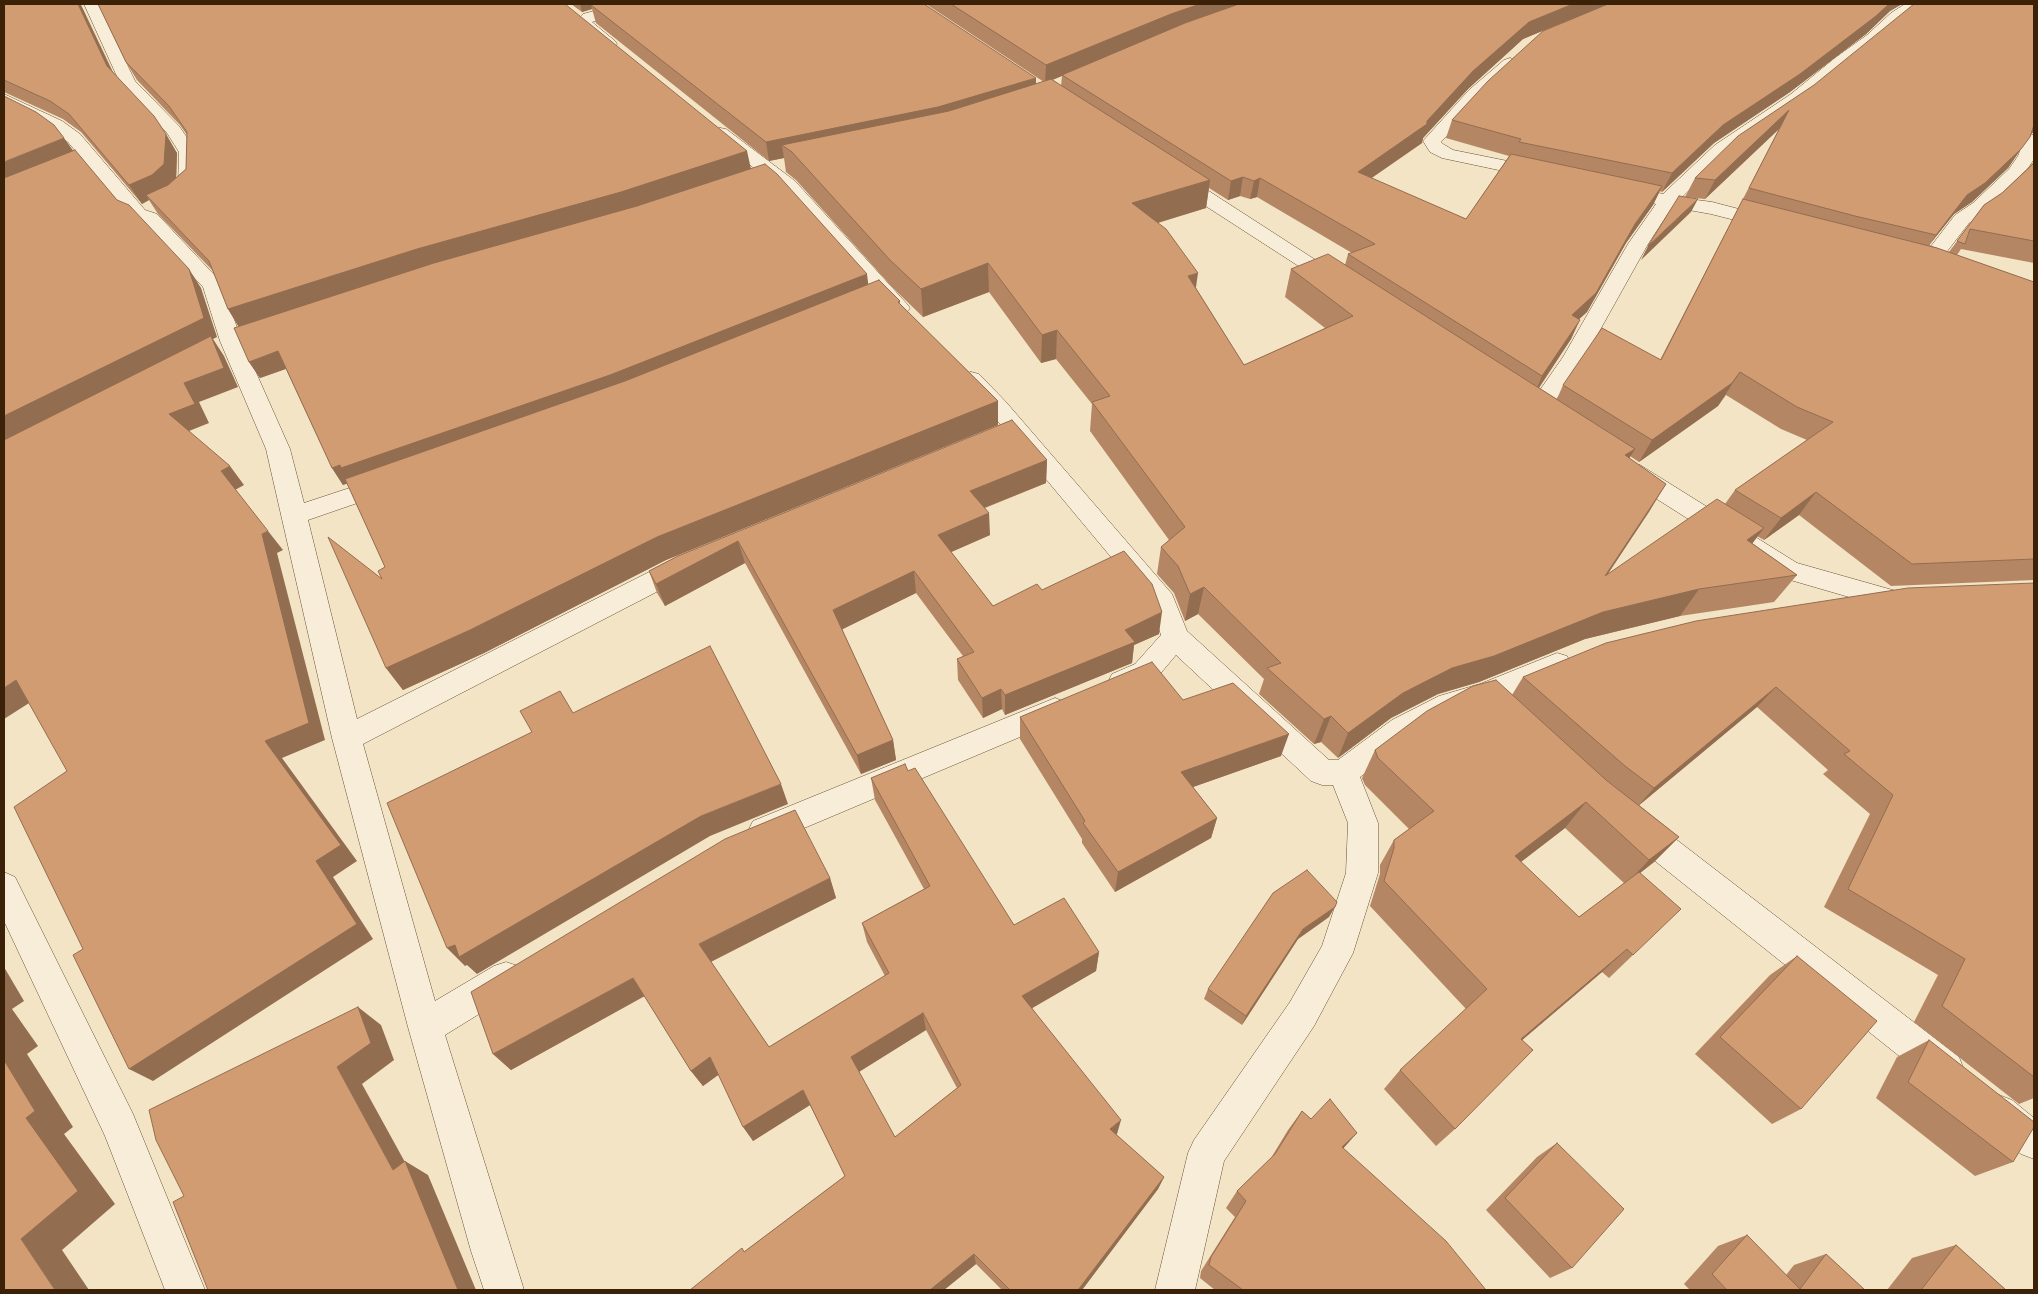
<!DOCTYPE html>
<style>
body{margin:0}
#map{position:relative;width:2038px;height:1294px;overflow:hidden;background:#f2e4c4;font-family:"EB Garamond",serif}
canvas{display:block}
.frame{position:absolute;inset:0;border:5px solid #3a2107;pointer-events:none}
</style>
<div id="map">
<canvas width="2038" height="1294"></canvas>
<div class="frame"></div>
</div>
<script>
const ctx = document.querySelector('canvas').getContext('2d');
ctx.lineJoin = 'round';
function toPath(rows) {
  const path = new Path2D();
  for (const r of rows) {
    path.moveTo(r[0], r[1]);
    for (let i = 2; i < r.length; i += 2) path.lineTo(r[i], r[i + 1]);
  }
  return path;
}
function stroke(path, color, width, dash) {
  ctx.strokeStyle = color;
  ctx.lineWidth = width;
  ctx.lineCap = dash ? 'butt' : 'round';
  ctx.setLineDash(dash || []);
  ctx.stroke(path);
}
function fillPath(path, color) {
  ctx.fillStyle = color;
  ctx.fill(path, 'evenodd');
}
const minor = toPath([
 [84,4,98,4,135,81,179,126,197,152,198,168,196,186,194,190,187,192,180,190,178,186,179,152,167,133,120,83,84,4],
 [620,4,644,4,641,7,592,22,615,41,617,44,615,47,603,47,575,22,583,14,620,4],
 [1905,4,1923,4,1901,19,1879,41,1847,64,1803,102,1727,153,1681,198,1712,202,1777,219,1780,223,1777,227,1770,229,1711,214,1672,207,1648,244,1581,364,1545,415,1537,418,1529,415,1526,410,1563,357,1628,244,1656,204,1613,193,1611,189,1613,185,1620,183,1663,194,1715,145,1791,94,1835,58,1867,35,1891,13,1905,4],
 [1510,58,1516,60,1518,63,1516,66,1481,98,1441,142,1443,144,1453,150,1547,169,1550,173,1547,177,1541,179,1442,158,1430,152,1423,141,1469,90,1504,60,1510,58],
 [4,94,62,121,80,134,145,210,157,214,220,281,242,341,290,449,304,503,389,475,398,477,401,483,398,489,308,520,357,719,677,558,686,555,695,558,699,565,695,572,363,744,435,1001,494,966,506,962,518,966,523,978,518,990,445,1035,524,1290,484,1290,471,1251,408,1027,332,738,266,449,220,341,203,287,143,222,131,218,68,142,50,129,4,105,4,94],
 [720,128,726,129,795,181,907,304,910,308,907,312,900,314,893,312,781,189,714,137,711,133,714,129,720,128],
 [2034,134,2034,159,2022,177,1987,211,1969,223,1935,267,1928,269,1921,267,1918,263,1955,215,1973,203,2009,169,2018,156,2025,138,2034,134],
 [1177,173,1184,175,1345,279,1348,283,1345,287,1338,289,1331,287,1170,183,1168,179,1170,175,1177,173],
 [971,372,979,374,1006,402,1172,594,1187,631,1329,760,1338,760,1392,720,1439,696,1480,684,1557,653,1567,656,1571,664,1567,672,1495,702,1457,713,1412,738,1360,777,1378,823,1378,873,1353,953,1314,1026,1224,1161,1195,1290,1155,1290,1188,1153,1194,1140,1290,1002,1322,946,1346,873,1348,823,1333,785,1322,785,1311,781,1176,655,1155,680,1122,693,1112,690,1108,682,1112,674,1135,664,1161,635,1151,605,990,412,963,384,960,379,963,374,971,372],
 [1631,463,1640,465,1797,563,1896,591,1900,598,1896,605,1887,608,1780,577,1622,477,1619,471,1622,465,1631,463],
 [1055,698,1065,702,1069,710,1065,718,764,845,753,841,748,831,753,821,1055,698],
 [1636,813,1647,817,1959,1057,1964,1070,1959,1083,1946,1088,1933,1083,1625,837,1621,827,1625,817,1636,813],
 [4,872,15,877,133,1114,205,1290,165,1290,105,1136,4,921,4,872],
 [1999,1095,2012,1100,2034,1118,2034,1159,2021,1154,1986,1126,1981,1113,1986,1100,1999,1095]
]);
const wall = toPath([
 [4,4,81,5,113,72,177,153,176,178,186,169,187,135,180,125,137,80,126,62,751,168,868,284,900,301,900,304,998,401,998,425,666,560,484,653,403,690,386,668,382,579,385,567,347,483,343,485,332,468,286,369,260,378,249,362,239,327,228,309,213,271,158,214,149,200,142,204,81,132,63,119,4,92],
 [571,4,924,4,1036,84,1044,82,926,4,1902,4,1890,11,1866,34,1790,92,1714,143,1662,192,1660,191,1653,205,1626,243,1587,312,1579,319,1571,339,1539,388,1557,399,1563,385,1660,360,1779,129,1705,199,1685,197,1695,178,1814,85,2034,132,2031,134,2008,168,1972,202,1954,214,1929,245,1949,252,1984,205,2002,193,2032,164,2034,162,2034,263,1961,249,1957,255,2034,282,2034,580,1891,586,1799,515,1764,540,1757,536,1752,543,1797,575,1774,602,1680,616,1585,639,1479,682,1438,694,1391,718,1338,758,1321,742,1314,744,1259,694,1264,679,1198,614,1185,621,1174,593,1157,574,1161,547,1169,540,1090,431,1092,404,1056,359,1041,363,989,292,923,317,893,288,796,180,786,172,784,158,769,161,596,23,592,9,582,12],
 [1561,23,1452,120,1446,138,1509,156,1466,219,1371,178,1422,143,1423,138,1468,89,1523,39],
 [1062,76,1061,86,1052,80],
 [1209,188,1228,200,1240,196,1250,199,1257,197,1352,253,1348,254,1345,265,1291,269,1285,297,1325,328,1244,365,1196,288,1158,223,1206,208],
 [1726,395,1781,429,1807,440,1735,490,1725,504,1607,575,1666,484,1629,458,1630,456,1639,462,1718,406],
 [1047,460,1046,483,985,508,990,535,951,552,993,606,1042,590,1159,634,1134,645,1132,663,1005,715,1002,709,983,718,958,680,957,659,963,656,916,593,842,629,893,740,896,760,861,774,745,563,665,606,657,593,649,571,678,556],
 [2034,583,2034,1098,2019,1104,1914,1022,1938,975,1824,907,1870,814,1823,774,1828,770,1757,707,1639,805,1679,837,1654,862,1640,873,1633,955,1609,978,1602,972,1522,1040,1455,1129,1436,1146,1384,1089,1400,1070,1466,1009,1370,906,1380,874,1380,865,1394,840,1409,829,1365,785,1362,778,1375,750,1512,695,1523,677],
 [1565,828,1624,883,1579,917,1521,862],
 [1183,700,1281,756,1193,787,1217,818,1211,838,1115,892,1082,843,1082,839,1020,739,1020,717],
 [908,771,1014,925,1099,952,1096,971,1032,1008,1117,1134,1116,1135,1164,1177,1158,1189,1082,1290,1002,1290,976,1264,944,1290,690,1290,745,1251,845,1176,810,1105,753,1141,719,1074,703,1086,691,1071,645,996,511,1070,493,1054,830,878,836,898,711,962,769,1047,885,976,867,942,862,923,924,889,875,800,871,778],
 [926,1030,957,1088,895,1137,859,1072],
 [1329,917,1298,939,1242,1025,1204,999,1208,989],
 [1797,956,1801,1109,1772,1124,1695,1054,1770,975],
 [1929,1040,2013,1162,1975,1176,1876,1098,1897,1057],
 [1302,1111,1311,1119,1357,1133,1343,1148,1486,1290,1215,1290,1200,1278,1201,1271,1235,1217,1226,1208,1237,1191,1271,1158,1288,1130],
 [1557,1143,1572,1268,1550,1278,1486,1210,1537,1157],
 [1747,1235,1786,1275,1794,1265,1826,1254,1865,1290,1690,1290,1684,1284,1718,1246],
 [1956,1245,2006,1290,1887,1290,1912,1258]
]);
const shadedWall = toPath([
 [78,4,82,4,81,5,118,84,107,66],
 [580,4,614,4,591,5,592,9,582,12],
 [1200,4,1246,4,1169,31,1045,83,1046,65,1171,14],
 [1573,4,1608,4,1523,39,1468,89,1423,138,1422,143,1353,191,1358,172,1427,121,1473,71,1529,22],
 [1889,4,1902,4,1890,11,1866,34,1790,92,1714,143,1662,192,1672,173,1723,125],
 [1036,78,1036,96,792,152,782,145,784,158,769,161,766,142],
 [1789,110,1779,129,1705,199,1715,180],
 [2034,122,2034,132,2023,137],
 [166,134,177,153,176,183,146,195,149,200,142,204,129,185],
 [64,138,77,156,4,187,4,162],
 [2021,149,2008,168,1972,202,1954,214,1922,254,1936,235,1967,195],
 [747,151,751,169,626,211,240,329,228,309,417,249],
 [1243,177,1240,196,1228,200,1231,181],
 [1260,178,1257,197,1250,199,1254,181],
 [1210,180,1206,208,1130,231,1132,203],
 [1662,186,1653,205,1626,243,1587,312,1563,334,1572,315],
 [1698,199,1691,212,1641,260,1648,246],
 [988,263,989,292,923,317,921,289],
 [189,269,201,288,217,337,213,339,224,356,238,387,199,402,209,423,184,433,4,444,4,416],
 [1198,273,1194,301,1188,276],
 [867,274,869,290,616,392,343,485,332,468],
 [1580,320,1571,339,1534,395,1542,376],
 [1057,330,1056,359,1041,363,1042,335],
 [278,351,288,368,260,378,249,362],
 [1740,372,1718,406,1639,462,1652,440],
 [998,401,998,425,666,560,484,653,403,690,386,668,657,537],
 [1635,449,1618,477,1625,455],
 [1047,460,1046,483,971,513,970,491],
 [230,466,244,485,235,490,221,471],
 [1666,484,1649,512,1588,604,1605,576],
 [1816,492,1799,515,1764,540,1781,518],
 [989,513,990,535,940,557,938,535],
 [1764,528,1743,556,1747,540],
 [268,531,283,550,277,553,325,740,282,758,357,861,333,877,373,939,153,1081,129,1069,316,861,265,741,262,534],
 [738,541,745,563,665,606,656,584],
 [914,571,916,593,837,632,833,610],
 [1204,587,1198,614,1185,621,1190,594],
 [1699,589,1680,616,1585,639,1479,682,1438,694,1391,718,1338,758,1348,733,1403,693,1452,668,1603,612],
 [1162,612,1159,634,1134,645,1132,663,1005,715,1005,695,1125,630],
 [16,680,37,698,4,719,4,688],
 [1776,687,1757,707,1637,807,1654,788],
 [1001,689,1002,709,983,718,982,698],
 [1331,716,1321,742,1314,744,1324,719],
 [1289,734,1281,756,1176,793,1181,772],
 [893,740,896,760,861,774,857,755],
 [781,784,788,804,710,836,477,974,467,965,465,966,447,948,701,816],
 [1586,802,1565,828,1496,881,1515,856],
 [1217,818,1211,838,1115,892,1118,872],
 [1679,837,1654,862,1625,885,1649,860],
 [830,878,836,898,710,962,699,944],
 [1335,907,1329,917,1298,939,1242,1025,1246,1016,1303,929],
 [1627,949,1602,972,1500,1059,1521,1039],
 [1099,952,1096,971,1022,1014,1022,996],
 [4,967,24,1001,12,1009,38,1046,27,1054,73,1127,64,1134,115,1204,62,1250,89,1290,55,1290,21,1239,26,1118,4,1060],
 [633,978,646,995,511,1070,493,1054],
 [358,1007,381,1025,394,1060,362,1084,406,1164,405,1161,428,1175,476,1290,458,1290,337,1067],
 [923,1013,926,1030,857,1073,851,1057],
 [710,1057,721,1073,703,1086,691,1071],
 [803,1090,810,1105,753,1141,743,1127],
 [1121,1120,1117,1134,1107,1143,1110,1129],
 [1357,1133,1341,1151,1342,1147],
 [1164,1177,1158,1189,1082,1290,1078,1290],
 [974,1254,976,1264,944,1290,930,1290]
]);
const building = toPath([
 [4,4,78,4,107,66,154,116,166,134,164,164,152,175,129,185,69,114,50,101,4,80,4,4],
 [98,4,565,4,747,151,621,192,417,249,228,309,209,261,146,195,168,185,186,169,187,132,169,106,126,62,98,4],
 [596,4,924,4,1036,78,938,107,766,142,591,5,596,4],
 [951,4,1200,4,1171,14,1046,65,951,4],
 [1239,4,1573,4,1529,22,1473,71,1427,121,1427,124,1358,172,1466,219,1511,154,1662,186,1635,224,1596,293,1572,315,1580,320,1542,376,1348,254,1375,244,1260,178,1254,181,1243,177,1231,181,1062,75,1185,23,1239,4],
 [1608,4,1889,4,1876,16,1800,74,1723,125,1672,173,1519,142,1521,139,1452,120,1488,81,1543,31,1608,4],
 [1914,4,2034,4,2034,125,2030,137,2021,149,1985,183,1967,195,1936,235,1855,216,1749,188,1789,110,1715,180,1695,178,1738,136,1814,85,1914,4],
 [1051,79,1210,180,1132,203,1166,229,1198,273,1188,276,1244,365,1353,316,1291,269,1328,254,1635,449,1625,455,1666,484,1605,576,1717,499,1764,528,1747,540,1797,575,1699,589,1603,612,1494,656,1452,668,1403,693,1348,733,1331,716,1324,719,1267,668,1281,663,1204,587,1190,594,1178,566,1161,547,1185,527,1092,402,1110,396,1057,330,1042,335,988,263,921,289,890,260,792,152,782,145,949,111,1051,79],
 [4,96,36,112,54,125,64,138,4,162,4,96],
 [75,150,117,200,129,205,189,269,204,318,4,416,4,178,75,150],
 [2034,163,2034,241,1970,229,1965,244,1957,241,1984,205,2002,193,2034,163],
 [765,164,777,174,867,274,610,375,341,468,340,465,332,468,278,351,249,362,234,328,434,263,637,206,765,164],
 [1679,196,1698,199,1648,246,1679,196],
 [1743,199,1937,248,2034,282,2034,559,1912,564,1816,492,1781,518,1735,490,1833,422,1797,407,1740,372,1732,383,1652,440,1563,385,1602,328,1661,360,1743,199],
 [879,280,900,301,898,302,998,401,657,537,470,630,386,668,328,537,382,579,378,571,385,567,345,479,625,381,879,280],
 [211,336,224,368,184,383,195,404,169,414,230,466,221,471,268,531,262,534,309,723,265,741,341,845,316,861,357,924,129,1069,73,955,83,949,14,807,67,771,16,680,4,688,4,440,211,336],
 [1012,420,1047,460,970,491,989,513,938,535,993,606,1037,584,1042,590,1124,551,1152,584,1162,612,1125,630,1135,642,1005,695,1001,689,982,698,957,659,974,652,914,571,833,610,893,740,857,755,738,541,656,584,649,571,678,556,1012,420],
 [2034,583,2034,1077,1942,1006,1965,959,1848,889,1893,795,1844,754,1850,751,1776,687,1654,788,1625,766,1523,677,1606,643,1696,621,1908,588,2034,583],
 [710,646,781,784,701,816,459,957,455,945,447,948,387,803,532,732,520,711,560,691,573,713,710,646],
 [1152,662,1183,700,1233,683,1289,734,1181,772,1217,818,1118,872,1083,823,1085,821,1020,717,1152,662],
 [1496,680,1606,780,1679,837,1649,860,1586,802,1515,856,1579,917,1639,872,1681,909,1633,955,1627,949,1521,1039,1533,1050,1455,1129,1400,1070,1487,989,1384,881,1394,848,1394,840,1434,811,1378,758,1375,750,1427,711,1473,686,1496,680],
 [905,764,908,771,915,768,1014,925,1064,898,1099,952,1022,996,1121,1120,1110,1129,1164,1177,1078,1290,1010,1290,974,1254,930,1290,690,1290,742,1248,744,1252,845,1176,803,1090,743,1127,710,1057,691,1071,633,978,493,1054,471,992,725,839,795,810,830,878,699,944,769,1047,889,973,862,923,930,886,871,778,905,764],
 [923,1013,961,1085,895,1137,851,1057,923,1013],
 [1307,870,1337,902,1335,907,1303,929,1246,1016,1208,989,1273,893,1307,870],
 [1797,956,1877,1021,1801,1109,1720,1037,1797,956],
 [358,1007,371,1043,337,1067,393,1170,405,1161,458,1290,208,1290,173,1202,184,1196,156,1140,149,1110,358,1007],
 [1929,1040,2034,1122,2034,1127,2013,1162,1908,1082,1929,1040],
 [4,1060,35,1111,26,1118,78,1191,21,1239,55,1290,4,1290,4,1060],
 [1330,1099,1357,1133,1342,1147,1446,1241,1486,1290,1243,1290,1209,1265,1211,1257,1246,1201,1237,1191,1275,1154,1302,1111,1311,1119,1330,1099],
 [1557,1143,1624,1209,1572,1268,1505,1198,1557,1143],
 [1747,1235,1800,1289,1826,1254,1865,1290,1727,1290,1712,1274,1747,1235],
 [1956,1245,2006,1290,1921,1290,1956,1245]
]);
stroke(minor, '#685236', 1);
fillPath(minor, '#f7edd9');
fillPath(wall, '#b58663');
fillPath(shadedWall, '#936d50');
fillPath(building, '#d29c73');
stroke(building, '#936d50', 1);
</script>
